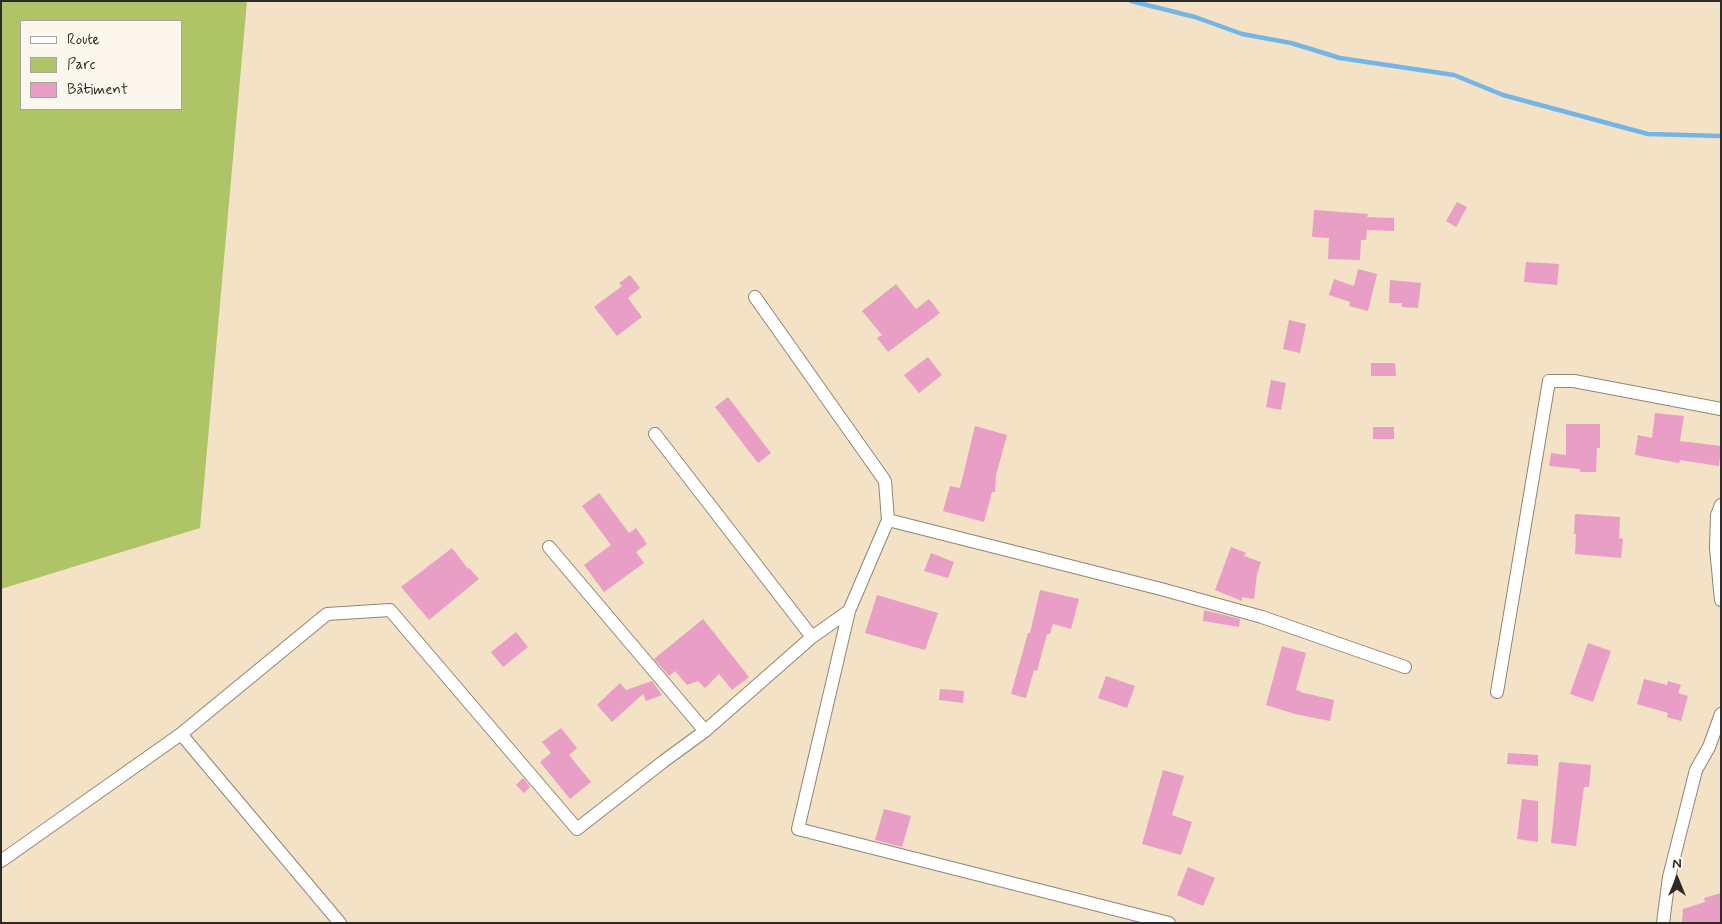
<!DOCTYPE html>
<meta charset="utf-8">
<style>
body{margin:0}
#map{position:relative;width:1722px;height:924px;overflow:hidden;background:#f3e2c6;font-family:Mynerve,sans-serif}
canvas{display:block}
.frame{position:absolute;inset:0;border:2px solid #2b2b2b;pointer-events:none}
.legend{position:absolute;left:20px;top:20px;width:162px;height:90px;box-sizing:border-box;background:#fbf7ec;border:1px solid #a8a59f;margin:0;padding:6px 9px;list-style:none;font-size:15px;color:#2b2b2b}
.legend li{display:flex;align-items:center;gap:10px;height:25px}
.legend b{width:25px;border:1px solid #a8a59f}
.north{position:absolute;left:1652px;top:854px;width:50px;height:50px;-webkit-text-stroke:4px #fbf7ec;paint-order:stroke;rotate:0deg;font-size:14px;font-weight:700;line-height:20px;text-align:center;color:#2b2b2b}
.north::after{content:'';display:block;margin:auto;width:18px;height:22px;background:#2b2b2b;clip-path:polygon(50% 0,100% 100%,50% 72%,0 100%)}
</style>
<div id="map">
<canvas width="1722" height="924"></canvas>
<div class="frame"></div>
<ul class="legend">
<li><b style="height:6px;background:#fff"></b>Route</li>
<li><b style="height:14px;background:#afc367"></b>Parc</li>
<li><b style="height:14px;background:#e89ec5"></b>Bâtiment</li>
</ul>
<div class="north">N</div>
</div>
<script>
const ctx = document.querySelector('canvas').getContext('2d');
ctx.lineJoin = 'round';
function fillPath(path, color) {
  ctx.fillStyle = color;
  ctx.fill(path, 'evenodd');
}
function toPath(rows) {
  const path = new Path2D();
  for (const r of rows) {
    path.moveTo(r[0], r[1]);
    for (let i = 2; i < r.length; i += 2) path.lineTo(r[i], r[i + 1]);
  }
  return path;
}
function stroke(path, color, width, dash) {
  ctx.strokeStyle = color;
  ctx.lineWidth = width;
  ctx.lineCap = dash ? 'butt' : 'round';
  ctx.setLineDash(dash || []);
  ctx.stroke(path);
}
const green = toPath([
 [1,1,247,1,200,528,1,589],
 [21,21,181,21,181,109,21,109]
]);
const stream = toPath([
 [1131,1,1195,17,1242,34,1291,43,1340,58,1454,75,1503,95,1648,134,1721,136]
]);
const building = toPath([
 [1457,202,1467,207,1456,227,1446,221],
 [1314,210,1368,214,1367,217,1394,218,1394,231,1367,230,1366,240,1361,240,1360,260,1328,259,1329,238,1312,237],
 [1526,262,1559,264,1557,285,1524,282],
 [1358,269,1377,274,1368,311,1349,306,1350,302,1329,295,1334,279,1354,286],
 [630,275,640,288,628,298,642,317,617,336,594,307,622,286,619,283],
 [1390,280,1421,283,1418,308,1402,307,1402,303,1389,303],
 [896,284,916,309,929,299,940,313,888,352,877,338,882,335,862,311],
 [1289,320,1306,324,1300,353,1283,349],
 [928,357,942,375,919,393,904,375],
 [1371,363,1395,363,1396,376,1371,376],
 [1271,380,1286,383,1281,410,1266,407],
 [728,397,771,453,758,463,715,407],
 [1655,413,1684,416,1680,441,1721,446,1719,466,1680,460,1679,463,1635,455,1638,435,1652,438],
 [1566,424,1600,424,1600,448,1597,448,1596,472,1580,472,1580,469,1549,466,1551,453,1566,455],
 [975,426,1007,435,996,475,995,492,992,492,984,522,943,511,950,486,960,488],
 [1373,427,1394,427,1394,439,1373,439],
 [599,493,629,533,636,528,647,544,636,552,644,563,604,592,584,565,611,545,582,506],
 [1575,514,1620,517,1619,538,1623,539,1621,558,1575,554,1576,534,1574,534],
 [1231,547,1246,553,1244,556,1261,562,1257,574,1254,599,1242,597,1242,601,1215,590],
 [452,548,468,569,469,568,479,579,429,620,401,587],
 [931,553,954,562,948,578,924,571],
 [1040,590,1079,599,1071,629,1053,624,1050,634,1047,634,1037,671,1034,670,1026,698,1011,694,1028,633,1030,633],
 [877,595,938,613,925,650,865,633],
 [1204,610,1240,619,1239,627,1203,621],
 [703,619,749,677,732,690,719,674,705,688,698,681,687,685,675,671,669,676,654,659],
 [516,632,528,647,503,667,491,652],
 [1588,643,1611,651,1593,702,1570,694],
 [1282,646,1306,653,1296,690,1300,691,1300,692,1334,700,1330,721,1295,714,1266,705],
 [1106,676,1135,686,1127,708,1098,698],
 [1644,679,1667,685,1668,681,1681,685,1678,693,1688,696,1681,721,1667,717,1668,713,1637,704],
 [652,681,662,695,646,701,643,694,612,722,597,705,620,683,626,690],
 [940,689,964,691,963,703,939,700],
 [561,728,577,748,569,755,591,782,570,799,540,762,551,753,542,742],
 [1508,753,1538,755,1538,766,1507,764],
 [1559,762,1591,765,1589,787,1584,787,1576,846,1551,843],
 [1163,770,1184,776,1172,815,1192,822,1181,855,1142,844],
 [523,778,530,787,524,793,516,785],
 [1522,799,1538,801,1538,842,1517,839],
 [884,809,911,816,902,847,875,840],
 [1188,867,1215,878,1203,906,1177,895],
 [1721,893,1721,923,1682,923,1683,909,1705,902,1704,898]
]);
const minor = toPath([
 [755,297,885,481,888,520],
 [655,434,812,637],
 [1721,505,1717,515,1716,548,1721,600],
 [549,547,705,731],
 [849,611,798,829,1169,923],
 [1497,692,1549,381,1574,381,1721,409],
 [181,734,327,614,390,610,577,829,664,761,705,731,812,637,849,611,888,520,1161,589,1262,617,1405,667],
 [1,861,181,734,340,923],
 [1663,923,1669,877,1696,770,1709,747,1721,714]
]);
fillPath(green, '#afc367');
stroke(stream, '#74b5e8', 4.5);
fillPath(building, '#e89ec5');
stroke(minor, '#8f8678', 14);
stroke(minor, '#fff', 12);
</script>
